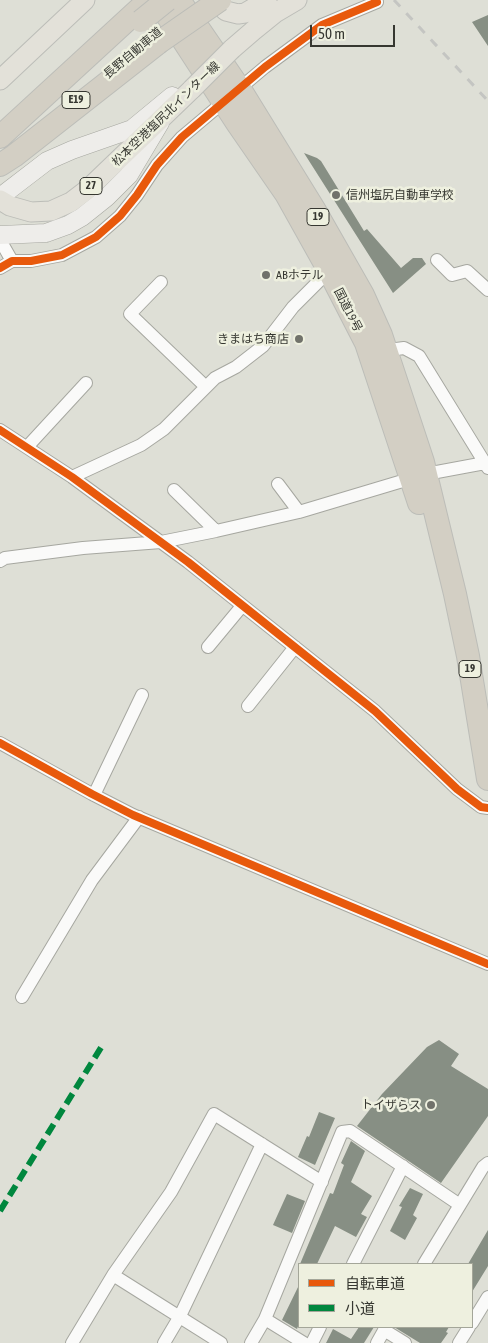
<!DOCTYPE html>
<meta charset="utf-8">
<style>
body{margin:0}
#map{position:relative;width:488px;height:1343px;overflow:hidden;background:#dedfd6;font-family:"Asap Condensed","Noto Sans JP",sans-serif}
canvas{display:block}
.legend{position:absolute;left:298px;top:1263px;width:175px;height:65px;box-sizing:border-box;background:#eef0df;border:1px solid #a4a699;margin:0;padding:6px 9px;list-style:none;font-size:15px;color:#363731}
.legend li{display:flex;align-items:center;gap:10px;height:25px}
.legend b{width:25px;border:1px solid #a4a699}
.scale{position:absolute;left:310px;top:25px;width:85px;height:22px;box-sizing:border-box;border:2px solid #363731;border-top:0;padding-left:6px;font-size:15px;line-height:18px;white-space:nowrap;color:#363731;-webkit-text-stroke:4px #eef0df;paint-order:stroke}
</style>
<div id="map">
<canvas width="488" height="1343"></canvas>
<ul class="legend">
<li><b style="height:6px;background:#e8590c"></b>自転車道</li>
<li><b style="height:6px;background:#00873e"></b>小道</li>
</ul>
<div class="scale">50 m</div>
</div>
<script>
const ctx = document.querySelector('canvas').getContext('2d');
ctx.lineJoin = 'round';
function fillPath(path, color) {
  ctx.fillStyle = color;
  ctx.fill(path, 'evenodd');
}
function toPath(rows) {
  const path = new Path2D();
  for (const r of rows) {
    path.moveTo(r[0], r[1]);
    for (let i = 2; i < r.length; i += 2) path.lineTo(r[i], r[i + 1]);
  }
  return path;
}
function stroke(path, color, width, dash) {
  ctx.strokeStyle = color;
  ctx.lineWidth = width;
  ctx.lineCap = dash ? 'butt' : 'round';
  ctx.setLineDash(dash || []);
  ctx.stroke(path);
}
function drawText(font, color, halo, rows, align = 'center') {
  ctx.font = font + ' "Asap Condensed","Noto Sans JP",sans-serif';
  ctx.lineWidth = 5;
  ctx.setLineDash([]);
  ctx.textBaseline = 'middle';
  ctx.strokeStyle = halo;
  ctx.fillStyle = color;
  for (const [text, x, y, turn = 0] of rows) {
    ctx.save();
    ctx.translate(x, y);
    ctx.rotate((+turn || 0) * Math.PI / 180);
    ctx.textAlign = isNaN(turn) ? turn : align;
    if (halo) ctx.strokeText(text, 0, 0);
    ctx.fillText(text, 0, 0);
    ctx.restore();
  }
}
const building = toPath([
 [488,15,488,46,472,22],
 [304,153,317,158,321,161,364,231,367,229,401,268,413,258,422,258,426,264,393,293],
 [439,1040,459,1054,451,1066,488,1089,488,1116,441,1183,357,1126,382,1094,427,1047],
 [319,1112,335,1118,315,1165,298,1157,307,1136,309,1137],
 [351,1141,365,1151,351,1182,372,1196,361,1214,367,1217,356,1237,335,1226,317,1264,300,1264,330,1193,333,1194,344,1165,341,1163],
 [410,1188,423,1194,413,1215,417,1218,405,1240,390,1231,402,1207,399,1206],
 [287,1194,305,1201,292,1233,273,1225],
 [488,1230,488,1266,472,1292,472,1264,468,1264],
 [299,1285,299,1324,297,1329,282,1320],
 [359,1327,374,1327,364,1343,326,1343,333,1329,351,1339],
 [394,1327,449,1327,446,1332,448,1333,441,1343,420,1343]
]);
const street = toPath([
 [0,240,12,261],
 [437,260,452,275,467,271,488,290],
 [0,268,12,261,31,261,62,255,96,237,120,216,137,195,157,165,182,137,265,67,322,25,377,2],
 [161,282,130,314,206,387],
 [381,351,404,348,419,356,488,468],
 [0,430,72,477,188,562,375,711,457,789,481,807,488,808],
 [27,447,86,383],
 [72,477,141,445,164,429,215,378,236,367,263,346,293,307,329,271],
 [278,484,299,512],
 [174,490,216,531],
 [0,561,5,558,83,548,161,542,216,531,299,512,426,474,485,463],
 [208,647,242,606],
 [248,706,295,647],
 [0,743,92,794,133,815,488,964],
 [94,795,142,695],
 [22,997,92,880,139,817],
 [353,1264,403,1166],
 [424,1264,483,1167,488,1163],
 [113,1275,221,1343],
 [265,1319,304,1343],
 [472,1323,488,1297],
 [384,1330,405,1343],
 [72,1343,113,1275,171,1192,214,1114,322,1182],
 [164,1343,180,1316,262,1144],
 [251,1343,265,1319,342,1132,350,1131,460,1205],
 [312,1343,320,1327],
 [377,1343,386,1327],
 [459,1343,469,1327]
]);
const secondary = toPath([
 [0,197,47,161,72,150,132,129,172,96],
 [0,235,46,233,68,225,82,217,107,197,129,175,160,123]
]);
const primary = toPath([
 [214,0,226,11,238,14,245,13,267,0],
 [232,49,254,30,275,13,297,0],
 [0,80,85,0],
 [0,200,10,206,31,212,51,211,71,202,88,189,192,89]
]);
const highway = toPath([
 [157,0,237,123,286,194,329,271,366,343,419,503],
 [179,0,240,89,314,209,363,295,381,335,423,462,455,594,468,656,488,779],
 [0,137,149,0],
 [0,165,14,156,158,43]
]);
const rail = toPath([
 [394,0,488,101]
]);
const primaryBridge = toPath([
 [192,89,232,49]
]);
const highwayBridge = toPath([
 [141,21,167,0],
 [158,43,220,0]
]);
const quiet = toPath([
 [0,1211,102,1046]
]);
const cycleway = toPath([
 [0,268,12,261,31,261,62,255,96,237,120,216,137,195,157,165,182,137,265,67,322,25,377,2],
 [0,430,72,477,188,562,375,711,457,789,481,807,488,808],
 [0,743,92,794,133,815,488,964]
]);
const markers = [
 [336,195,5,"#71726b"],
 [266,275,5,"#71726b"],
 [299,339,5,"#71726b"],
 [431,1105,5,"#71726b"]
];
const shields = [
 [76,100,28],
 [91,186,22],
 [318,217,22],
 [470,669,22]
];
const shieldNames = [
 ["E19",76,100],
 ["27",91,186],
 ["19",318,217],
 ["19",470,669]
];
const streetNames = [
 ["長野自動車道",133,53,-40],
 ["松本空港塩尻北インター線",166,114,-44],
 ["国道19号",348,310,63]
];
const poiNames = [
 ["信州塩尻自動車学校",346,195],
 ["ABホテル",276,275],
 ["きまはち商店",289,339,"right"],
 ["トイザらス",421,1105,"right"]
];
fillPath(building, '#878f84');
stroke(street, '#a6a7a0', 14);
stroke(secondary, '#a6a7a0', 19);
stroke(primary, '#bcbdb8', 21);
stroke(highway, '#bcbdb8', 24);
stroke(street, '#fafaf9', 12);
stroke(secondary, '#eeedea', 18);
stroke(primary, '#e3e1d9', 19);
stroke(highway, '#d3cfc4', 22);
stroke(rail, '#c4c5c2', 3, [9, 9]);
stroke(primaryBridge, '#bcbdb8', 21, []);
stroke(highwayBridge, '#bcbdb8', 24, []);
stroke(primaryBridge, '#e3e1d9', 19);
stroke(highwayBridge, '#d3cfc4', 22);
stroke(quiet, '#00873e', 6, [12, 6]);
stroke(cycleway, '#e8590c', 8);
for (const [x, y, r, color] of markers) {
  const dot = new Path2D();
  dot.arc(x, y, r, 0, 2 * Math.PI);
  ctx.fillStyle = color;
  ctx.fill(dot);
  stroke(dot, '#eef0df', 2);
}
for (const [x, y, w] of shields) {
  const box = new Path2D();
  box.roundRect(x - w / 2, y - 8.5, w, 17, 4);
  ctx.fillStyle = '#eef0df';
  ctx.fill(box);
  stroke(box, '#363731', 1);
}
drawText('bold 11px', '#363731', null, shieldNames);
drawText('12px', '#363731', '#eef0df', streetNames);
drawText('12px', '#363731', '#eef0df', poiNames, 'left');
</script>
